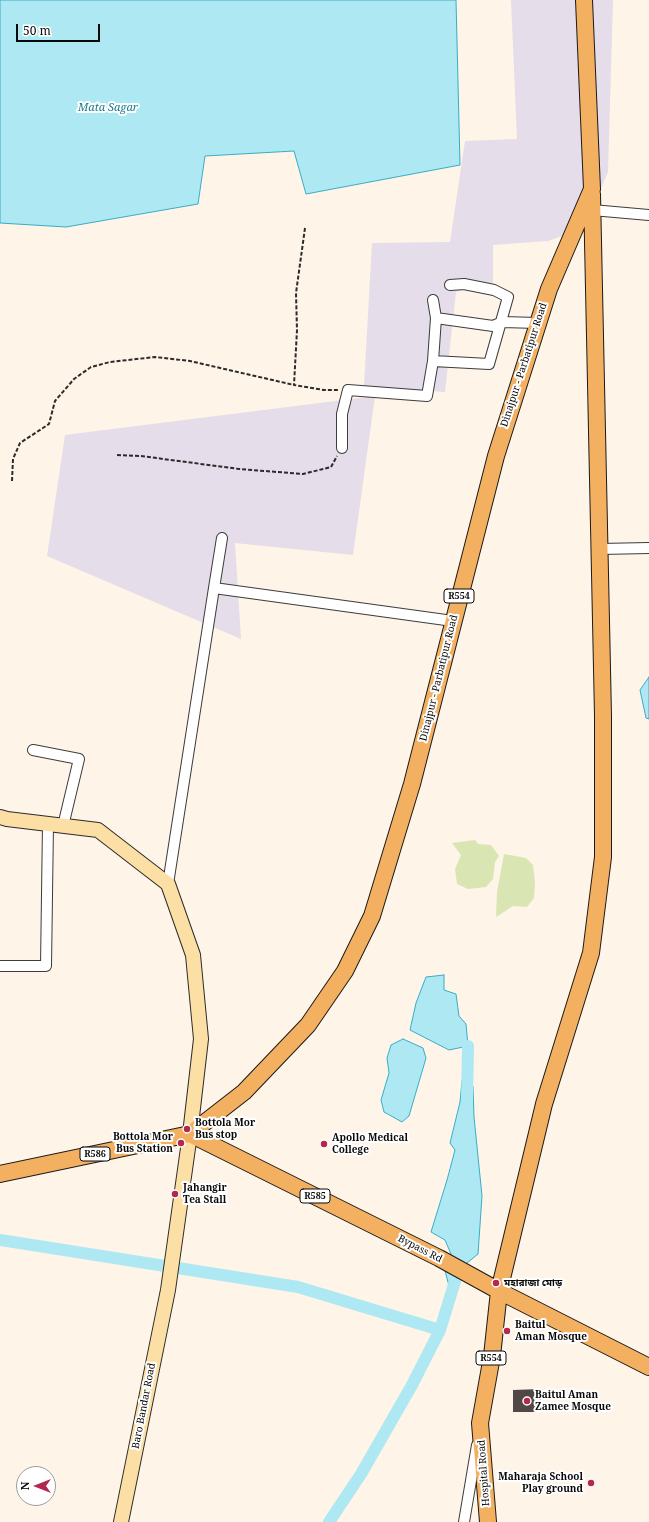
<!DOCTYPE html>
<meta charset="utf-8">
<style>
body{margin:0}
#map{position:relative;width:649px;height:1522px;overflow:hidden;background:#fef4e7;font-family:"Noto Serif",serif}
canvas{display:block}
.north{position:absolute;left:16px;top:1466px;width:40px;height:40px;box-sizing:border-box;background:#fff;border:1px solid #9d9d9d;border-radius:50%;rotate:270deg;font-size:11px;font-weight:700;line-height:16px;text-align:center;color:#090909}
.north::after{content:'';display:block;margin:auto;width:14px;height:18px;background:#b3284d;clip-path:polygon(50% 0,100% 100%,50% 72%,0 100%)}
.scale{position:absolute;left:16px;top:24px;width:84px;height:18px;box-sizing:border-box;border:2px solid #090909;border-top:0;padding-left:5px;font-size:12px;line-height:14px;white-space:nowrap;color:#090909;-webkit-text-stroke:3px #fff;paint-order:stroke}
</style>
<div id="map">
<canvas width="649" height="1522"></canvas>
<div class="north">N</div>
<div class="scale">50 m</div>
</div>
<script>
const ctx = document.querySelector('canvas').getContext('2d');
ctx.lineJoin = 'round';
function fillPath(path, color) {
  ctx.fillStyle = color;
  ctx.fill(path, 'evenodd');
}
function toPath(rows) {
  const path = new Path2D();
  for (const r of rows) {
    path.moveTo(r[0], r[1]);
    for (let i = 2; i < r.length; i += 2) path.lineTo(r[i], r[i + 1]);
  }
  return path;
}
function stroke(path, color, width, dash) {
  ctx.strokeStyle = color;
  ctx.lineWidth = width;
  ctx.lineCap = dash ? 'butt' : 'round';
  ctx.setLineDash(dash || []);
  ctx.stroke(path);
}
function drawText(font, color, halo, rows, align = 'center') {
  ctx.font = font + ' "Noto Serif","Noto Sans Bengali",serif';
  ctx.lineWidth = 4;
  ctx.setLineDash([]);
  ctx.textBaseline = 'middle';
  ctx.strokeStyle = halo;
  ctx.fillStyle = color;
  for (const [text, x, y, turn = 0] of rows) {
    ctx.save();
    ctx.translate(x, y);
    ctx.rotate((+turn || 0) * Math.PI / 180);
    ctx.textAlign = isNaN(turn) ? turn : align;
    if (halo) ctx.strokeText(text, 0, 0);
    ctx.fillText(text, 0, 0);
    ctx.restore();
  }
}
const industrial = toPath([
 [511,0,613,0,608,172,584,228,548,241,493,245,493,283,456,292,445,392,364,386,372,243,450,242,465,141,517,139],
 [375,396,353,555,235,543,241,639,47,556,65,435]
]);
const green = toPath([
 [475,840,478,844,491,845,499,856,495,862,493,879,486,887,468,889,457,884,455,869,461,855,452,843],
 [504,854,526,858,533,865,535,882,534,898,527,907,513,906,496,917,497,892]
]);
const water = toPath([
 [0,0,456,0,460,165,306,194,294,151,205,156,198,204,66,227,0,223,0,0],
 [649,677,649,719,646,718,640,690,649,677],
 [444,975,444,990,456,994,459,1016,466,1024,468,1046,449,1050,410,1030,416,1003,426,977,444,975],
 [403,1039,423,1048,426,1058,409,1116,402,1122,384,1112,381,1100,389,1073,387,1058,391,1045,403,1039],
 [462,1081,473,1086,474,1117,482,1196,478,1254,467,1263,451,1293,445,1271,451,1254,445,1240,431,1232,447,1180,455,1150,450,1143,460,1102,462,1081]
]);
const canal = toPath([
 [467,1100,468,1046],
 [0,1240,298,1287,440,1330],
 [329,1522,361,1474,412,1385,440,1330,456,1278]
]);
const building = toPath([
 [541,1389,541,1412,513,1412,513,1390]
]);
const path = toPath([
 [305,228,296,293,297,330,294,385,324,390,338,390],
 [117,455,141,456,239,469,303,474,331,467,337,456],
 [12,481,13,459,20,443,49,424,55,401,74,379,91,367,110,362,155,357,190,361,294,385]
]);
const street = toPath([
 [592,210,649,215],
 [436,318,493,326,502,322,538,323],
 [433,361,489,364,508,297,494,290,464,284,450,285],
 [342,448,342,414,348,390,427,396,433,361,436,318,433,300],
 [600,549,649,548],
 [214,588,222,538],
 [33,750,79,759,63,826],
 [168,884,214,588,453,621],
 [0,966,46,966,48,824],
 [464,1522,477,1445]
]);
const secondary = toPath([
 [0,817,7,819,98,830,168,884,193,955,201,1039,190,1134,168,1290,121,1522]
]);
const primary = toPath([
 [190,1134,439,1258,499,1291,649,1367],
 [0,1174,190,1134,244,1092,308,1025,345,971,372,916,412,784,496,456,549,289,592,189,584,0],
 [488,1522,480,1423,492,1356,499,1291,544,1104,591,953,603,857,603,716,592,194]
]);
const markers = [
 [187,1129,4,"#b3284d"],
 [181,1143,4,"#b3284d"],
 [324,1144,4,"#b3284d"],
 [175,1194,4,"#b3284d"],
 [496,1283,4,"#b3284d"],
 [507,1331,4,"#b3284d"],
 [527,1401,4,"#b3284d"],
 [591,1483,4,"#b3284d"]
];
const shields = [
 [459,596,30],
 [95,1154,30],
 [315,1196,30],
 [491,1358,30]
];
const shieldNames = [
 ["R554",459,596],
 ["R586",95,1154],
 ["R585",315,1196],
 ["R554",491,1358]
];
const streetNames = [
 ["Dinajpur - Parbatipur Road",524,365,-72],
 ["Dinajpur - Parbatipur Road",439,678,-76],
 ["Bypass Rd",420,1249,27],
 ["Baro Bandar Road",144,1406,-79],
 ["Hospital Road",484,1473,-94]
];
const poiNames = [
 ["Bottola Mor",195,1123],
 ["Bus stop",195,1135],
 ["Bottola Mor",173,1137,"right"],
 ["Bus Station",173,1149,"right"],
 ["Apollo Medical",332,1138],
 ["College",332,1150],
 ["Jahangir",183,1188],
 ["Tea Stall",183,1200],
 ["মহারাজা মোড়",504,1283],
 ["Baitul",515,1325],
 ["Aman Mosque",515,1337],
 ["Baitul Aman",535,1395],
 ["Zamee Mosque",535,1407],
 ["Maharaja School",583,1477,"right"],
 ["Play ground",583,1489,"right"]
];
const waterNames = [
 ["Mata Sagar",108,108]
];
fillPath(industrial, '#e5dde9');
fillPath(green, '#d9e6b3');
fillPath(water, '#ade8f3');
stroke(water, '#37adc8', 1);
stroke(canal, '#ade8f3', 12);
fillPath(building, '#514846');
stroke(street, '#3c3c3c', 12);
stroke(secondary, '#2b2b2b', 16);
stroke(primary, '#1a1a1a', 18);
stroke(path, '#2b2b2b', 2, [4, 2]);
stroke(street, '#fff', 10);
stroke(secondary, '#fcdfa4', 14);
stroke(primary, '#f4b061', 16);
for (const [x, y, r, color] of markers) {
  const dot = new Path2D();
  dot.arc(x, y, r, 0, 2 * Math.PI);
  ctx.fillStyle = color;
  ctx.fill(dot);
  stroke(dot, '#fff', 1.5);
}
for (const [x, y, w] of shields) {
  const box = new Path2D();
  box.roundRect(x - w / 2, y - 7, w, 14, 3);
  ctx.fillStyle = '#fff';
  ctx.fill(box);
  stroke(box, '#090909', 1);
}
drawText('bold 9px', '#090909', null, shieldNames);
drawText('10px', '#090909', '#fff', streetNames);
drawText('bold 10px', '#090909', '#fff', poiNames, 'left');
drawText('italic 11px', '#197a95', '#fff', waterNames);
</script>
